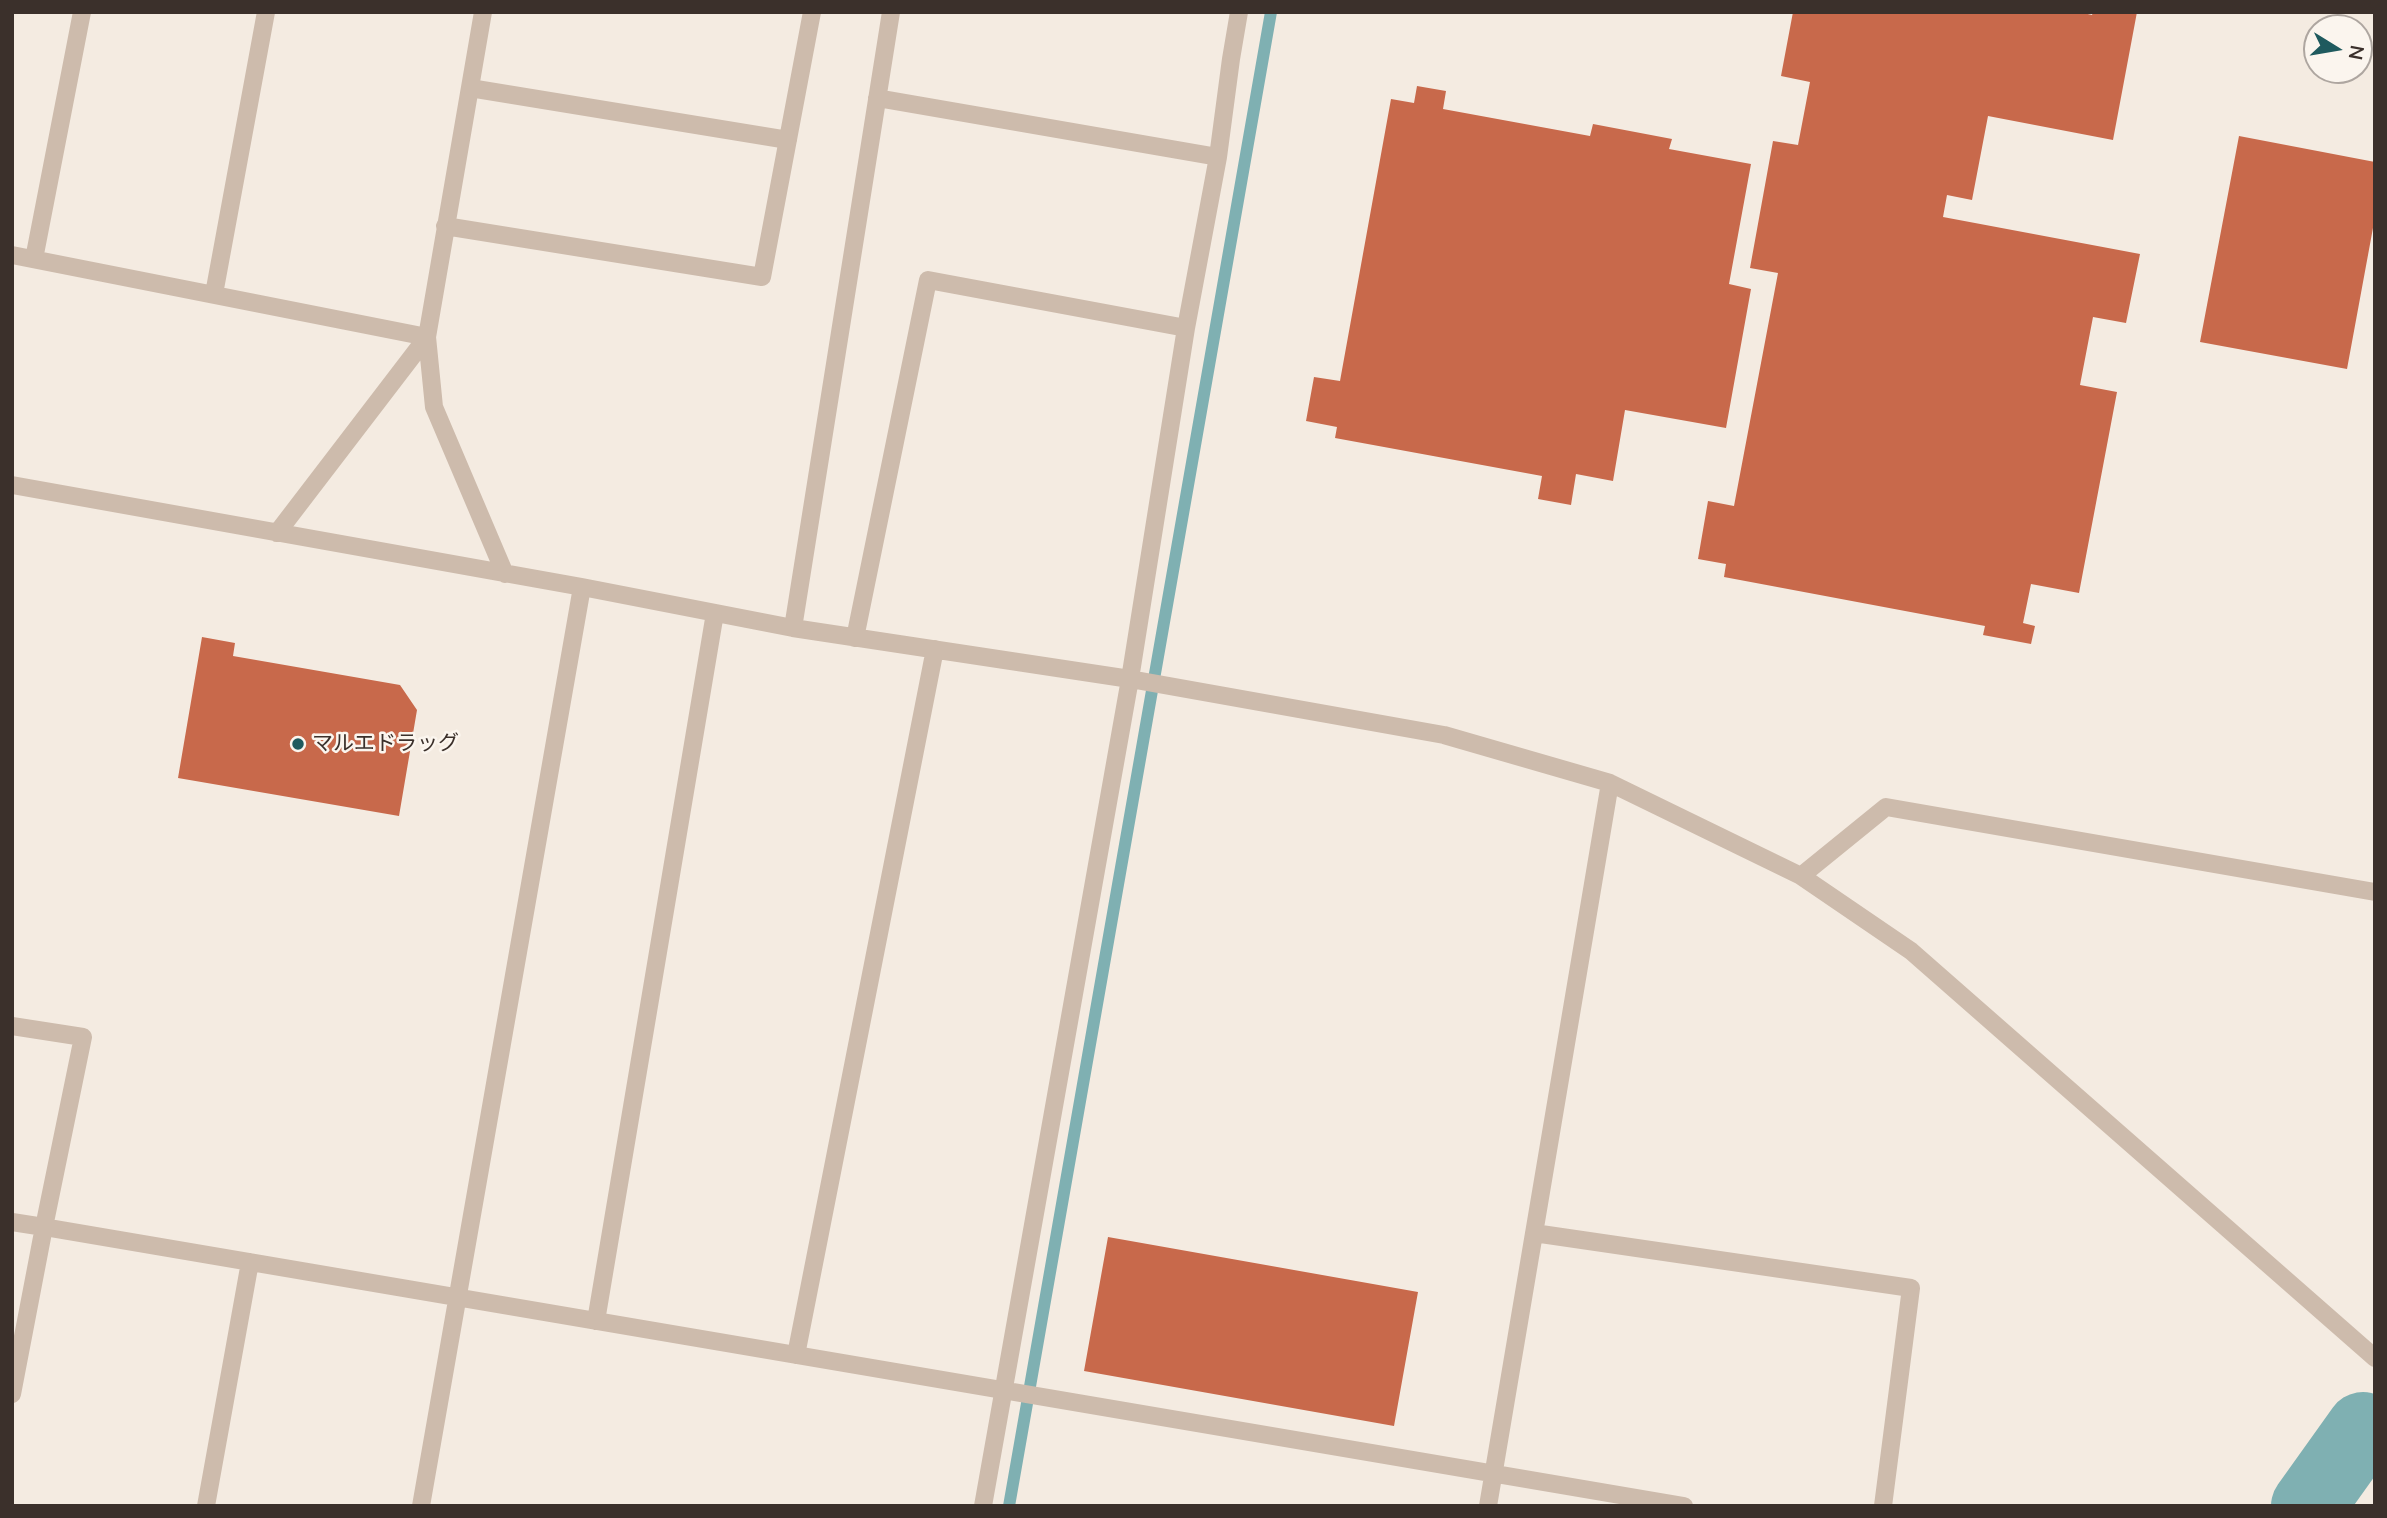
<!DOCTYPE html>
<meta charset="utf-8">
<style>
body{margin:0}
#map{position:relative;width:2387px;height:1518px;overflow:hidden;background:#f4ebe1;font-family:Mulish,sans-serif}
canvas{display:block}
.frame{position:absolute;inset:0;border:14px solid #3b302b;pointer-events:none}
.north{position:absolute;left:2303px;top:14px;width:70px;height:70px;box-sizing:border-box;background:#fbf5ee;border:2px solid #aea6a0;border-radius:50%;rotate:101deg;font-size:19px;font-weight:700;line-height:28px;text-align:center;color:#3b302b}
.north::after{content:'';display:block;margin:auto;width:24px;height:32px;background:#1f5a5e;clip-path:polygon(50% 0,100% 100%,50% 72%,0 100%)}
</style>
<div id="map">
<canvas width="2387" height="1518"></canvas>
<div class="frame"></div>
<div class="north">N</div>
</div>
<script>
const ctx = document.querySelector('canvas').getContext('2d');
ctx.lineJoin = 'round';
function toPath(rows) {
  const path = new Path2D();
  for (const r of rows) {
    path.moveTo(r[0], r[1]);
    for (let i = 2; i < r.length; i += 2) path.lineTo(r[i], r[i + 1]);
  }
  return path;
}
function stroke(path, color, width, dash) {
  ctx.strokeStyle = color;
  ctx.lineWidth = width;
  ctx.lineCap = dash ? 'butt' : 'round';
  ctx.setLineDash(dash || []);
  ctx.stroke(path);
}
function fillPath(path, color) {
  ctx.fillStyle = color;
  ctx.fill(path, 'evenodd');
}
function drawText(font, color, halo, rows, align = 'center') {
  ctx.font = font + ' Mulish,"Noto Sans JP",sans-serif';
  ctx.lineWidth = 5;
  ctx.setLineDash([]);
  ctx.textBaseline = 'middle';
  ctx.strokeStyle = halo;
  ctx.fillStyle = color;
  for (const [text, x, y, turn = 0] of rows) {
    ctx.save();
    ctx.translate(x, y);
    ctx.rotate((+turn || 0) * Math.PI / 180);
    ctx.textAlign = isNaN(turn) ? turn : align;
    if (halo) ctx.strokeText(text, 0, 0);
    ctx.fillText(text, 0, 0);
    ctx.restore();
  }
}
const stream = toPath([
 [1009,1506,1271,12]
]);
const river = toPath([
 [2308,1506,2363,1429]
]);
const building = toPath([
 [1793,12,2079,12,2092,15,2093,12,2137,12,2113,140,1988,116,1972,200,1947,195,1943,217,2140,254,2126,323,2093,317,2080,385,2117,392,2079,593,2031,584,2023,623,2035,626,2031,644,1983,635,1985,626,1724,577,1726,564,1698,559,1708,501,1734,506,1778,273,1750,268,1773,141,1798,145,1810,82,1781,76],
 [1417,86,1446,91,1443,109,1590,136,1593,124,1672,139,1669,149,1751,164,1729,284,1751,289,1726,428,1625,410,1613,481,1576,474,1571,505,1538,499,1542,476,1335,438,1337,427,1306,421,1314,377,1340,381,1391,99,1414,103],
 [2239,136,2375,162,2375,217,2347,369,2200,342],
 [202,637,235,643,233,656,400,685,417,710,399,816,178,778],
 [1108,1237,1418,1292,1394,1426,1084,1371]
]);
const minor = toPath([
 [483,12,427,337,434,407,505,574],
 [470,88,788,140],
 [877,98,1218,157],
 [445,226,762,277,812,12],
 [12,255,427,337,277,533],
 [34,259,82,12],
 [214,294,266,12],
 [12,485,582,587,793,628,1130,679,1444,735,1610,783,1801,876,1911,951,2375,1358],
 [793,628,891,12],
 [855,638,928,280,1186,328],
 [1801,876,1886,807,2375,892],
 [12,1026,83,1037,44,1227,1684,1506],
 [12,1222,44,1227,12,1394],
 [1534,1233,1911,1288,1883,1506],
 [596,1321,715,613],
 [796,1355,935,649],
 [206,1506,250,1262],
 [421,1506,582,587],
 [983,1506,1130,679,1186,328,1218,157,1231,59,1239,12],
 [1488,1506,1610,783]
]);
const markers = [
 [298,744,7,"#1f5a5e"]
];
const poiNames = [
 ["マルエドラッグ",312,744]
];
stroke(stream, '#7fb0b2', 12);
stroke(river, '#7fb0b2', 74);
fillPath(building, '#c8694b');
stroke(minor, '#cdbbac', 18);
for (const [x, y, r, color] of markers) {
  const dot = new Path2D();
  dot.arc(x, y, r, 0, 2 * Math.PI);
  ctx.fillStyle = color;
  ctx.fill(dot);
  stroke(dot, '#fbf5ee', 2.5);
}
drawText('21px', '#3b302b', '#fbf5ee', poiNames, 'left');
</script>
